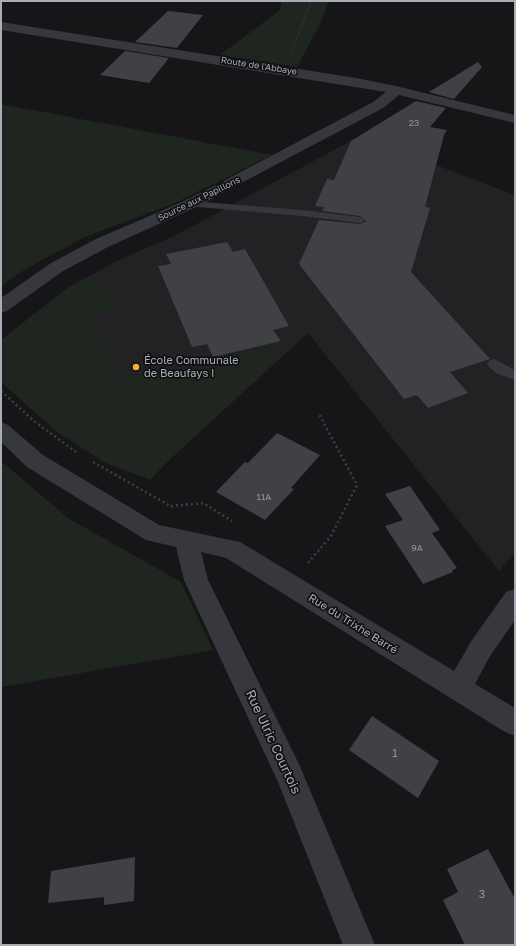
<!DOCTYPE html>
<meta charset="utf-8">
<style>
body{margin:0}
#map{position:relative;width:516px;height:946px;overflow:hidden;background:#161618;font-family:"Golos Text",sans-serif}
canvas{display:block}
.frame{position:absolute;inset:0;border:2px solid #a8adb8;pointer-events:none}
</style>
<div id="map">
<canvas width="516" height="946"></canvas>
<div class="frame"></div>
</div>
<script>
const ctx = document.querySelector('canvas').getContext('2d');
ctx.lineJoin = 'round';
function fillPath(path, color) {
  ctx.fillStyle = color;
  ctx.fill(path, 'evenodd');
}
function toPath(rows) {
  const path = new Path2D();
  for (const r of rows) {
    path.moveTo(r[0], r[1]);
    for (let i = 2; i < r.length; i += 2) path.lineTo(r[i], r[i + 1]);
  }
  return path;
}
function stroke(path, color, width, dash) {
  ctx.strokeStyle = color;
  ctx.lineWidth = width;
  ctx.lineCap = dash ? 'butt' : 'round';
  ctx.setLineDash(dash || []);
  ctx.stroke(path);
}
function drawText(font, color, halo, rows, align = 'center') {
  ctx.font = font + ' "Golos Text",sans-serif';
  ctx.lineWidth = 3.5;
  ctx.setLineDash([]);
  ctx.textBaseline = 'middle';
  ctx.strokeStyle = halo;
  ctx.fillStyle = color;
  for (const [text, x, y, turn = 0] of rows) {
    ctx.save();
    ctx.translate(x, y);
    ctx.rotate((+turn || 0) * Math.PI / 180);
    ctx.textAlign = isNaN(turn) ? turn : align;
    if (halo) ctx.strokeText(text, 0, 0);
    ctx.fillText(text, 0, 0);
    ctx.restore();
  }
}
const built = toPath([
 [360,136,515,195,515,552,499,571,308,333,167,462,150,480,104,462,56,431,1,382,1,340,69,287,115,262,178,234]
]);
const green = toPath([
 [282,1,329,1,319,26,297,67,220,55,280,10],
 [1,104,272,155,175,203,85,237,27,268,1,286],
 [90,276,116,293,122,309,90,315,117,380,200,365,280,345,287,351,167,462,150,480,104,462,56,431,1,382,1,340,69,287],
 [1,461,68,518,181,582,213,650,1,687]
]);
const building = toPath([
 [168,11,203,15,177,48,135,42],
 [125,51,169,58,149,83,100,75],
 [478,62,482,67,454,99,429,92],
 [416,101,446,108,430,127,447,130,444,135,425,207,430,208,411,272,490,359,450,372,468,393,428,408,417,395,404,399,299,264,319,220,360,224,367,221,360,216,322,211,324,207,315,206,327,179,334,180,351,141],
 [227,242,233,252,245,249,289,326,273,330,281,341,213,357,207,344,192,347,158,266,171,264,166,254],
 [277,433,320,455,291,488,294,489,265,520,216,492,245,462,248,463],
 [410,486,440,530,432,533,457,568,452,570,453,572,423,584,385,526,403,520,385,494],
 [372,716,439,761,418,798,349,750],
 [488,849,515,899,515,945,465,945,443,900,458,892,447,869],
 [135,857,134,901,104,905,104,897,48,903,51,871]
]);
const pathFar1 = toPath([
 [292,51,311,1]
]);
const path = toPath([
 [1,391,34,421,76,452],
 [93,462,172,507],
 [171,506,203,503,232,521],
 [308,563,331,536,357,485,319,414]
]);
const lane = toPath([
 [190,201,302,210,360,217,366,220,360,223,302,216,186,206,185,204,190,201],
 [494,359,515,370,515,380,498,374,489,367,487,364,489,361,494,359]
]);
const street = toPath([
 [1,22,356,78,396,86,515,115,515,123,399,95,383,108,196,207,108,247,63,271,7,311,1,313,1,298,51,263,96,239,184,201,220,183,373,102,386,92,1,30,1,22],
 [1,422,8,425,43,455,159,525,240,542,454,671,472,640,506,592,515,589,515,620,490,656,475,684,515,708,515,736,505,732,226,558,201,552,208,580,299,764,375,945,343,945,278,782,184,580,176,547,146,540,27,467,1,442,1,422]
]);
const markers = [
 [136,367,4,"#f2b134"]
];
const farStreetnames = [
 ["Route de l'Abbaye",259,66,9],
 ["Source aux Papillons",199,199,-26]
];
const numberNames = [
 ["23",414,123],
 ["11A",264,497],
 ["9A",417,548]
];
const poiNames = [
 ["École Communale",144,361],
 ["de Beaufays I",144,374]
];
const streetNames = [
 ["Rue du Trixhe Barré",353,624,32]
];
const nearNumbernames = [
 ["1",395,754],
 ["3",482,895]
];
const nearStreetnames = [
 ["Rue Ulric Courtois",273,742,65]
];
fillPath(built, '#222225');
fillPath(green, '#1e261f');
fillPath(building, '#404145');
stroke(pathFar1, '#3d3f44', 1.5, [1, 2]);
stroke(path, '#3d3f44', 2.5, [2, 3]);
fillPath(lane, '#37383d');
fillPath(street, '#37383d');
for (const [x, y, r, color] of markers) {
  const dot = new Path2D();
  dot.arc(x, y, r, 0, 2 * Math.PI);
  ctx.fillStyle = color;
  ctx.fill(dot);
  stroke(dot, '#111113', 1.5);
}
drawText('9px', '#a8adb8', '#111113', farStreetnames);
drawText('9px', '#8e929b', null, numberNames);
drawText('11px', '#a8adb8', '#111113', poiNames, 'left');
drawText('11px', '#a8adb8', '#111113', streetNames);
drawText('11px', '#8e929b', null, nearNumbernames);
drawText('13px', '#a8adb8', '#111113', nearStreetnames);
</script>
